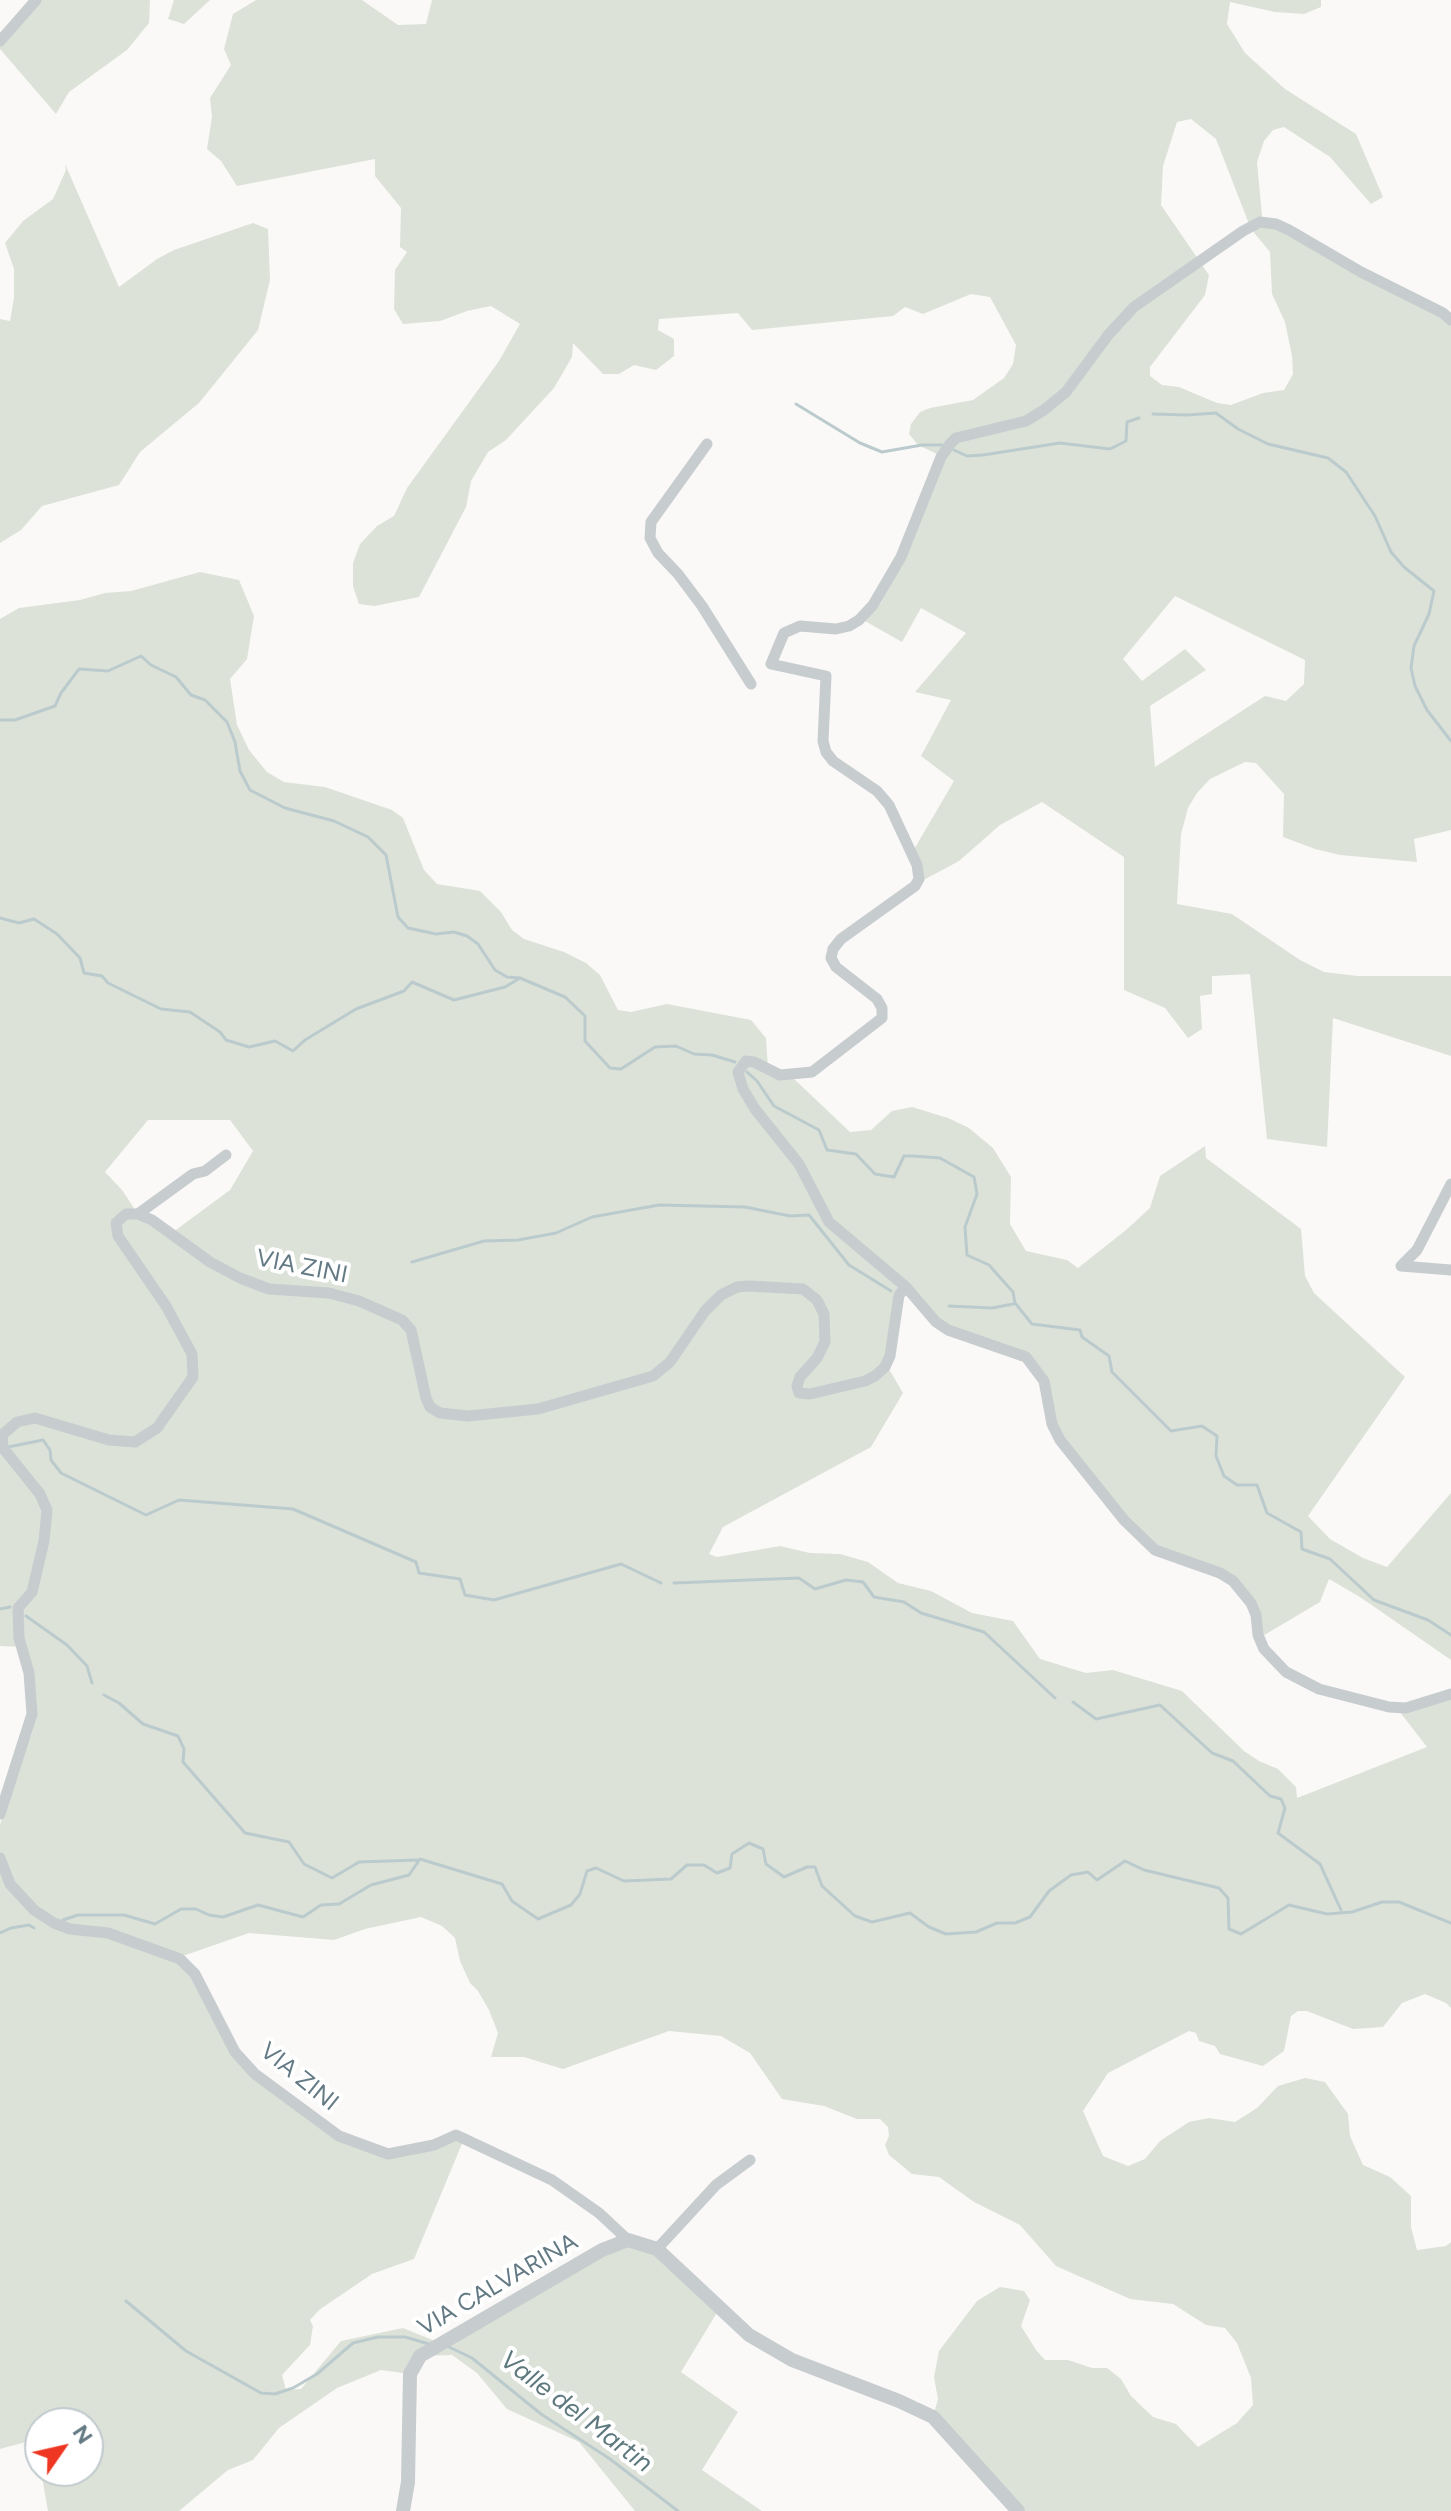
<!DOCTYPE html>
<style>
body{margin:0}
#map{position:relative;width:1451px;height:2511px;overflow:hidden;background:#faf9f7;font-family:Figtree,sans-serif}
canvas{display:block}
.north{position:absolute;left:24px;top:2407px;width:80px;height:80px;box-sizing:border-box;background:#fff;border:2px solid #c1cace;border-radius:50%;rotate:56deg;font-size:22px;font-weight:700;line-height:32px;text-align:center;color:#637a84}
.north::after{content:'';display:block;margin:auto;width:28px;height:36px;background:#ee3622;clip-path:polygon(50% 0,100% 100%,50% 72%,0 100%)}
</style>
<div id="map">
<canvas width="1451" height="2511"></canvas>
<div class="north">N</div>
</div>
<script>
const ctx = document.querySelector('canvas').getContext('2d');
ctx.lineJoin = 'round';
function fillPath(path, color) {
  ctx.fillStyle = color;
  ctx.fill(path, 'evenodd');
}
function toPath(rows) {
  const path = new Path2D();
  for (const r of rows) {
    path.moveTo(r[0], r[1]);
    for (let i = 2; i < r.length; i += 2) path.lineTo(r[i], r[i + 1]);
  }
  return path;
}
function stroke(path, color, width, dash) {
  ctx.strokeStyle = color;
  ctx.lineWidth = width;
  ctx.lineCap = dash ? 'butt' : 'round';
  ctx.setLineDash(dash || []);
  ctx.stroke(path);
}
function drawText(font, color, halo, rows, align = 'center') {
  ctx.font = font + ' Figtree,sans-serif';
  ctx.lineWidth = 8;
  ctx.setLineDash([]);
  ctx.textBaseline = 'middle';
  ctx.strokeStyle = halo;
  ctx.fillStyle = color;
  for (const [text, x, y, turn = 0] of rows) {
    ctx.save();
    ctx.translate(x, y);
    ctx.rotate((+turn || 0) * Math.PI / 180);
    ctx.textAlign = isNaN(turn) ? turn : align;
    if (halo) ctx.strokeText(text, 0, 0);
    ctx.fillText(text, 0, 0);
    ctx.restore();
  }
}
const green = toPath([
 [32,0,150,0,149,23,127,50,69,92,56,114,0,49,0,40],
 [174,0,210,0,184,24,168,19],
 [256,0,362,0,398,25,426,24,432,0,1321,0,1321,7,1304,14,1275,12,1230,2,1227,24,1245,53,1285,89,1356,134,1383,197,1371,204,1330,157,1284,127,1273,130,1264,141,1257,162,1263,226,1285,228,1451,320,1451,830,1414,839,1417,862,1340,855,1315,849,1283,837,1284,794,1256,763,1245,762,1210,779,1197,793,1188,808,1181,834,1177,904,1232,914,1300,960,1324,972,1358,976,1451,976,1451,1056,1333,1018,1327,1147,1267,1139,1250,974,1212,976,1212,994,1200,996,1202,1029,1188,1038,1165,1008,1124,990,1124,857,1042,802,1000,825,959,861,920,882,913,851,954,781,921,756,951,700,915,692,966,633,921,608,902,642,865,621,881,603,894,579,943,457,918,445,909,434,911,424,920,412,930,408,973,400,1004,378,1013,364,1016,345,990,297,971,294,923,314,905,307,893,316,752,330,738,313,659,319,658,330,674,339,674,356,656,370,634,365,619,374,603,374,573,343,572,357,554,388,506,440,488,452,471,481,466,507,419,597,375,606,359,604,353,586,353,563,360,544,377,526,394,516,407,488,499,361,520,324,491,306,467,311,440,321,403,324,394,309,395,270,407,252,400,247,401,208,375,176,375,159,237,186,221,161,207,149,212,117,210,98,231,65,224,49,233,14],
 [1191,119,1216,139,1251,229,1270,252,1272,294,1285,322,1292,356,1293,374,1284,390,1263,393,1231,405,1217,403,1179,387,1162,385,1150,376,1150,367,1205,295,1209,275,1161,205,1163,166,1177,122],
 [1175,596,1305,660,1304,684,1286,701,1265,696,1155,767,1150,706,1206,670,1185,649,1142,681,1123,659],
 [65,164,119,287,157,259,174,250,253,223,268,229,270,280,258,330,199,403,140,452,119,485,42,506,21,530,0,543,0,319,10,321,14,298,14,269,5,243,23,221,53,199,66,170],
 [200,572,239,580,254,616,247,659,230,679,237,725,249,750,267,772,284,782,325,787,392,810,403,818,424,870,437,884,480,891,501,912,512,930,524,939,564,952,586,963,600,975,618,1010,631,1012,667,1004,751,1020,766,1038,768,1069,791,1076,850,1132,871,1130,892,1111,912,1107,948,1118,969,1128,993,1148,1011,1177,1010,1224,1026,1251,1067,1260,1078,1268,1126,1230,1150,1208,1160,1176,1205,1146,1206,1158,1301,1229,1305,1276,1314,1293,1405,1377,1308,1516,1330,1539,1363,1558,1387,1567,1451,1493,1451,1660,1360,1597,1329,1579,1320,1602,1261,1637,1241,1587,1151,1544,1063,1442,1038,1367,946,1328,904,1289,889,1369,903,1393,871,1447,723,1527,709,1554,717,1557,780,1546,810,1553,840,1554,868,1562,898,1583,931,1591,972,1613,1013,1621,1040,1659,1086,1673,1113,1670,1182,1691,1244,1751,1259,1761,1278,1769,1296,1787,1297,1798,1427,1747,1396,1707,1451,1693,1451,2008,1446,2003,1425,1994,1402,2003,1383,2027,1353,2029,1307,2011,1298,2011,1291,2016,1284,2051,1263,2066,1220,2054,1215,2046,1199,2041,1196,2033,1189,2031,1108,2073,1083,2111,1103,2156,1128,2166,1145,2159,1160,2141,1189,2122,1209,2118,1235,2122,1257,2108,1278,2086,1305,2078,1325,2082,1348,2114,1350,2136,1363,2165,1390,2177,1411,2196,1411,2227,1417,2250,1446,2246,1451,2242,1451,2511,1019,2511,933,2417,938,2399,934,2377,939,2351,977,2301,1000,2287,1024,2291,1030,2300,1021,2326,1036,2350,1045,2360,1068,2360,1092,2368,1107,2368,1121,2379,1131,2396,1153,2417,1176,2424,1198,2447,1237,2423,1253,2405,1251,2378,1237,2343,1225,2328,1206,2325,1173,2304,1130,2299,1056,2266,1020,2225,974,2202,939,2177,912,2174,889,2155,885,2145,889,2136,888,2127,880,2119,857,2119,824,2106,782,2099,750,2053,721,2036,669,2031,563,2069,524,2057,491,2057,498,2033,489,2010,478,1991,470,1983,460,1961,455,1938,442,1926,421,1917,365,1929,334,1940,249,1933,174,1959,195,1977,251,2068,358,2145,402,2152,446,2134,464,2139,414,2259,372,2274,319,2310,310,2320,313,2326,310,2345,282,2375,286,2390,301,2389,341,2341,403,2328,440,2343,628,2240,657,2249,721,2306,681,2372,738,2412,702,2470,762,2511,635,2511,579,2442,507,2409,477,2373,452,2355,420,2356,410,2374,381,2370,337,2388,279,2428,253,2460,228,2470,179,2511,48,2511,41,2471,88,2471,88,2423,40,2423,40,2468,37,2439,0,2449,0,1825,9,1792,32,1733,36,1707,23,1647,0,1646,0,619,19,608,80,600,105,593,131,591],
 [148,1120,230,1120,253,1151,230,1190,169,1235,134,1208,122,1190,105,1172]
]);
const stream = toPath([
 [796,404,860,443,882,452,922,445,942,445],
 [1153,414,1187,415,1216,413,1238,429,1268,444,1328,458,1346,472,1375,516,1391,552,1404,567,1434,591,1429,614,1414,646,1411,668,1415,686,1427,710,1451,741],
 [954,450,967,456,983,455,1060,443,1110,449,1126,441,1127,422,1139,418],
 [0,720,15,720,55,706,61,693,79,669,108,671,141,656,151,665,176,677,191,695,205,700,227,722,235,742,240,771,250,790,285,808,334,821,368,837,386,855,398,917,408,928,436,934,454,932,467,936,478,944,495,970,507,977,520,978,565,997,585,1016,585,1041,610,1068,621,1069,655,1047,676,1046,694,1054,712,1055,735,1062],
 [0,918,19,923,34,919,57,934,80,958,84,973,102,976,108,983,161,1009,190,1012,220,1032,226,1040,249,1047,275,1041,293,1051,305,1040,356,1009,404,991,412,982,454,1000,505,987,520,978],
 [747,1072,757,1081,774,1106,819,1130,827,1150,856,1154,875,1174,894,1177,904,1156,913,1156,940,1158,974,1177,977,1194,965,1227,967,1255,989,1265,1013,1292,1015,1303,1032,1324,1080,1330,1082,1337,1109,1356,1112,1372,1171,1431,1202,1426,1217,1436,1216,1456,1224,1476,1237,1485,1257,1485,1267,1513,1301,1532,1302,1549,1330,1559,1374,1600,1428,1620,1451,1635],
 [412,1262,484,1241,518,1240,556,1233,592,1217,659,1205,745,1207,790,1216,809,1215,849,1265,891,1291],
 [949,1306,992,1308,1013,1304],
 [8,1447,43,1440,50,1450,51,1460,61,1473,146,1515,179,1500,293,1509,416,1562,419,1573,460,1579,465,1595,494,1600,621,1564,661,1583],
 [674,1583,799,1578,815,1589,846,1580,863,1582,874,1597,904,1602,921,1613,984,1632,1055,1698],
 [0,1609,10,1607],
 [26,1616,67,1645,87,1666,92,1683],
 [104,1695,119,1703,143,1724,178,1736,184,1749,183,1762,245,1833,289,1842,304,1864,332,1878,359,1862,417,1860],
 [1073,1702,1096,1719,1160,1705,1212,1753,1233,1761,1270,1796,1281,1799,1285,1808,1278,1833,1320,1864,1341,1910],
 [63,1920,78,1915,124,1915,155,1924,181,1909,196,1909,209,1915,223,1917,258,1905,303,1917,321,1905,339,1904,371,1885,409,1875,420,1859,502,1884,512,1901,538,1919,571,1905,580,1894,587,1871,596,1868,624,1881,671,1879,687,1865,704,1865,717,1873,730,1868,732,1854,749,1843,763,1849,766,1864,784,1877,807,1867,815,1867,822,1886,855,1916,872,1922,910,1913,929,1927,946,1934,976,1932,997,1923,1015,1923,1030,1917,1049,1891,1071,1875,1088,1872,1097,1880,1125,1861,1144,1870,1219,1888,1228,1898,1229,1929,1241,1934,1289,1905,1327,1914,1352,1912,1382,1902,1399,1902,1451,1923],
 [0,1933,11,1928,29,1925,34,1928],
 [126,2301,186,2351,261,2393,275,2394,293,2388,317,2374,353,2343,378,2337,405,2337,429,2344],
 [449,2347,472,2358,541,2414,610,2459,678,2511]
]);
const minor = toPath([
 [0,41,36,0],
 [1451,320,1443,313,1361,272,1289,230,1276,224,1260,222,1243,231,1134,307,1109,334,1066,392,1044,410,1026,421,956,438,950,444,941,457,901,557,873,605,859,620,849,626,836,629,800,626,784,633,771,664,826,676,823,741,826,752,833,761,877,791,889,805,917,865,919,879,915,886,841,939,833,949,831,958,836,967,877,999,882,1008,882,1018,812,1072,780,1075,754,1062,746,1061,738,1072,743,1089,755,1109,799,1164,829,1222,906,1287,936,1322,948,1330,1026,1357,1044,1381,1052,1424,1060,1440,1124,1520,1155,1550,1220,1573,1233,1581,1251,1603,1256,1615,1258,1635,1264,1649,1286,1672,1319,1689,1389,1707,1406,1708,1451,1694],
 [707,444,651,522,650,538,658,553,678,574,702,606,751,684],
 [1451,1184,1417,1250,1401,1266,1451,1270],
 [138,1214,193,1174,205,1171,226,1155],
 [0,1814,32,1714,29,1673,19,1638,18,1608,32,1592,44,1541,47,1510,40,1494,3,1448,2,1435,17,1422,35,1418,109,1440,135,1442,157,1428,193,1377,192,1354,166,1306,118,1236,116,1223,126,1214,138,1214,152,1220,210,1262,240,1278,269,1289,329,1293,359,1301,402,1320,411,1330,426,1398,430,1407,440,1413,468,1416,538,1409,653,1376,670,1362,705,1311,721,1295,737,1287,749,1286,803,1289,817,1300,824,1314,825,1342,817,1358,800,1377,797,1386,799,1393,810,1394,865,1381,875,1376,885,1367,890,1356,899,1295,906,1287],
 [0,1858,10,1884,34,1910,54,1923,70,1929,108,1933,180,1959,195,1974,235,2052,255,2074,339,2136,388,2154,434,2145,456,2135,552,2180,599,2213,628,2240],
 [657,2249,716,2185,750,2160]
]);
const tertiary = toPath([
 [403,2511,408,2482,410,2374,420,2356,602,2250,628,2240,657,2249,749,2335,792,2360,899,2401,933,2417,1018,2511]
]);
const streetNames = [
 ["VIA ZINI",302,1267,11],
 ["VIA ZINI",299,2077,39],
 ["VIA CALVARINA",498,2285,-30]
];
const waterNames = [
 ["Valle del Martin",576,2412,37]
];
fillPath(green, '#dce2d8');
stroke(stream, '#bbcbcd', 3);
stroke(minor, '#c7cccf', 11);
stroke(tertiary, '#c7cccf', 14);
drawText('24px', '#637a84', '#fff', streetNames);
drawText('italic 26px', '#5e797e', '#fff', waterNames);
</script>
